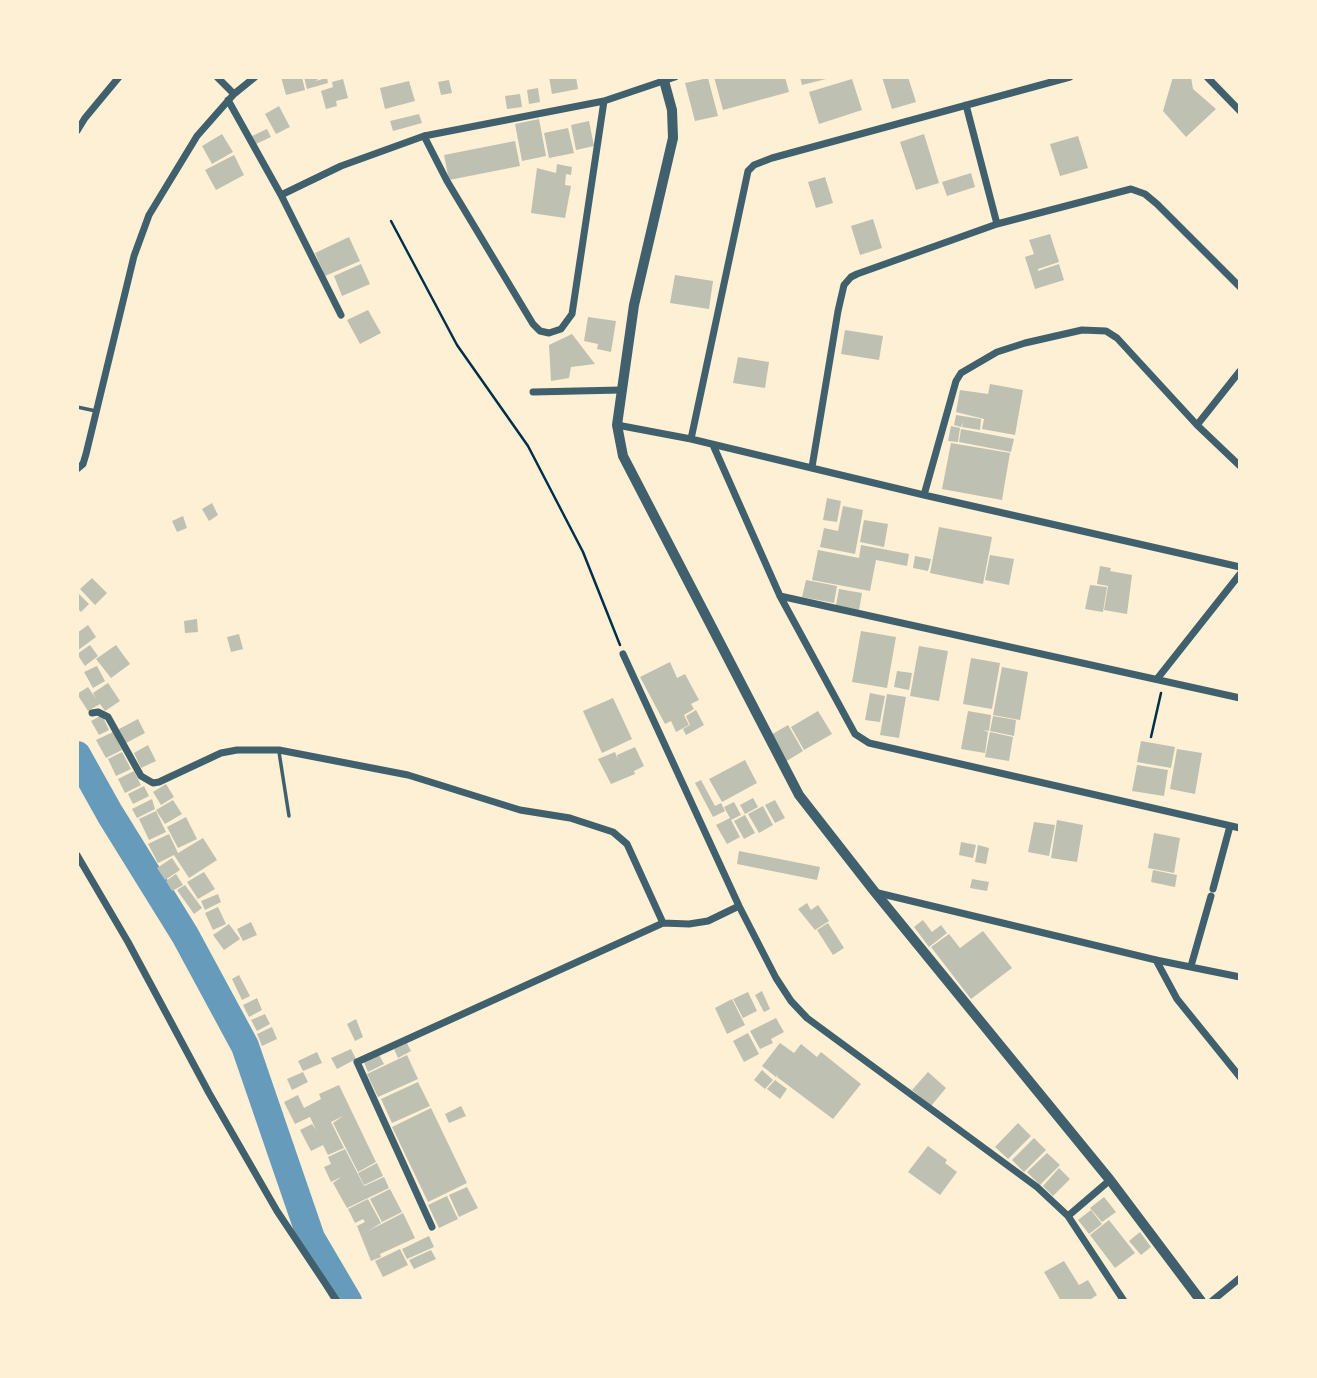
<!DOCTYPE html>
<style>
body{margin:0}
#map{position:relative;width:1317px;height:1378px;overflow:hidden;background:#fdf0d5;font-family:"Roboto Condensed",sans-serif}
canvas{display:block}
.frame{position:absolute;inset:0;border:79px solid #fdf0d5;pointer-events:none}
</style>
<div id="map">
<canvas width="1317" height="1378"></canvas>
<div class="frame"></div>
</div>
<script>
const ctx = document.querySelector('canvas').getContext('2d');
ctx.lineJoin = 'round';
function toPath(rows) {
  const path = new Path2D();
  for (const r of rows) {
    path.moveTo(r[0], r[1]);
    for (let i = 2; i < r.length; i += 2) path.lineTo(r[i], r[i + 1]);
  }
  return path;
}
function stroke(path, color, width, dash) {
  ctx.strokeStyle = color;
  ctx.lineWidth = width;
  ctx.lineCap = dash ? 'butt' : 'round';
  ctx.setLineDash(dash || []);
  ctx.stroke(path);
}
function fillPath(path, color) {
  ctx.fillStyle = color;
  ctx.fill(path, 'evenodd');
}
const river = toPath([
 [77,755,110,814,185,935,245,1046,311,1238,348,1301]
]);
const building = toPath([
 [281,77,302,77,305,90,286,95],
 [304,77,322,77,315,81,327,78,328,83,307,89],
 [549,77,576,77,578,89,552,94],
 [714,77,785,77,789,92,723,110],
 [800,77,830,77,830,78,802,85],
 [882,77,908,77,916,102,892,109],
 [1173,77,1191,77,1193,89,1216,109,1186,137,1163,111],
 [708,78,718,116,695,121,685,83],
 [343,79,348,98,336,101,337,106,326,109,321,91,333,87,332,82],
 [852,79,862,110,819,124,809,92],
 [449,80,452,93,441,95,438,82],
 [409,81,415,101,385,109,380,88],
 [538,88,540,102,529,104,527,90],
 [520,94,522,107,507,109,505,96],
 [279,106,290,127,276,134,265,114],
 [419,114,422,123,393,131,390,121],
 [539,119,546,156,522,161,515,124],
 [589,121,594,146,576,150,571,125],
 [568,128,574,153,549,158,544,133],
 [267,129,271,137,256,144,252,136],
 [222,134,233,152,212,164,202,146],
 [924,134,939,183,916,190,900,142],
 [1078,136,1088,168,1060,176,1050,144],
 [515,141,520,166,449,180,444,155],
 [234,155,244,175,216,190,205,170],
 [557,164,572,167,571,175,566,174,565,185,571,186,565,218,531,213,537,168,556,173],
 [971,173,975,187,947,196,942,182],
 [825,177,833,203,816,208,808,182],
 [873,219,882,248,860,255,851,226],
 [1050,234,1059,262,1038,269,1038,271,1059,264,1064,280,1035,289,1025,257,1034,254,1029,240],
 [349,237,360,261,325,276,315,253],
 [361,264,370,284,342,296,334,276],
 [675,275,713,281,709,309,670,303],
 [368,310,381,333,360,344,347,320],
 [588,317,616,321,611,352,597,349,598,344,584,341],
 [845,330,883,336,879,360,841,354],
 [572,334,595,364,571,367,569,378,551,381,549,345],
 [738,357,769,362,765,388,733,383],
 [990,384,1023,390,1015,435,982,429,984,419,956,412,960,390,988,394],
 [956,415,981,419,980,430,962,427,963,422,961,427,954,425],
 [951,426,960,428,958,442,948,441],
 [961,429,1014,439,1011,452,959,442],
 [951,443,1010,453,1002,500,942,489],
 [827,498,841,501,837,522,823,520],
 [212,503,218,515,209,521,202,509],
 [843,506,863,510,855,554,820,547,824,528,838,531],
 [183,516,187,528,177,532,172,521],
 [864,520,888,524,884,547,860,542],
 [939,527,992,537,983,584,930,573],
 [861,545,909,554,907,566,876,560,870,591,812,580,818,550,859,558],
 [990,555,1014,559,1009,585,985,580],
 [915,556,931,559,928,571,913,568],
 [1100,566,1111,568,1110,571,1132,575,1127,614,1104,610,1108,586,1097,584],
 [92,578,107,593,95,605,80,589],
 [806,580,837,586,834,603,802,597],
 [1090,585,1107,587,1103,612,1085,609],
 [839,589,862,593,859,610,836,605],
 [77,592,89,604,81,612,77,608],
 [197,619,198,632,185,633,184,621],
 [88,625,96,637,77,651,77,633],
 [861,631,896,637,887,688,852,682],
 [239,634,243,649,231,652,227,637],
 [90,645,98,656,85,666,77,654],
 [116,645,130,664,111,678,96,659],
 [919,646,948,651,939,701,910,696],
 [971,658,1000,663,992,709,963,704],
 [670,662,677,678,685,674,699,700,691,704,694,709,684,715,689,725,676,732,671,721,665,724,640,677],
 [97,666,105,681,93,688,84,672],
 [1002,667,1028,672,1020,720,993,715],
 [897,671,912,673,909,690,894,687],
 [108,683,120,701,105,711,100,704,88,711,77,694,88,687,96,699,93,693],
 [870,693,885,696,880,722,865,720],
 [887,694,906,697,899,738,880,735],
 [613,698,632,739,602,753,583,711],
 [696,710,704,725,686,735,683,729,690,725,686,716],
 [818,711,832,734,804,750,791,727],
 [968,711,991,715,989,731,983,730,988,732,985,753,961,749],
 [102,715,109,730,99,735,91,721],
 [993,716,1016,720,1014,736,990,731],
 [138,719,145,733,126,743,119,729],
 [788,725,803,751,785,762,769,736],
 [113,732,122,750,106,758,96,740],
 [990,732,1013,737,1009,761,985,757],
 [1141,741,1175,747,1171,768,1137,762],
 [148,745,156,761,141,768,134,753],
 [635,747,644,766,634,771,635,774,611,784,598,759,615,752,618,760,617,755],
 [1177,749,1202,753,1195,794,1170,789],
 [122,752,131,769,116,776,108,759],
 [745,760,757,783,722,802,709,779],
 [1137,765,1168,770,1164,796,1132,791],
 [134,771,141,785,125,793,118,779],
 [701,780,715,806,721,803,725,811,713,817,695,783],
 [166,784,174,797,161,805,153,792],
 [144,786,149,796,133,804,128,794],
 [753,798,758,807,745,814,740,805],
 [152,799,155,809,137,818,132,809],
 [173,800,182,814,165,824,156,810],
 [775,800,785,818,775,823,765,805],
 [734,802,741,815,731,820,740,837,727,844,716,825,730,818,724,807],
 [763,806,773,825,759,833,748,814],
 [156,811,166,832,149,840,139,819],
 [745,815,755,833,744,839,734,821],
 [186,817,197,839,178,848,167,827],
 [1057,820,1083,825,1077,862,1051,858],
 [1034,822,1055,825,1049,856,1028,852],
 [1154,833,1180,838,1174,873,1148,868],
 [169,834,178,853,203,838,217,860,189,878,174,855,158,863,148,844],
 [961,842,976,845,973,858,959,855],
 [978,845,989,848,986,864,975,862],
 [739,851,820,867,817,880,737,864],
 [172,858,180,870,165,880,157,868],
 [1153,870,1177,875,1175,887,1151,882],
 [204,872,215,889,198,899,187,882],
 [176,874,183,885,172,891,166,881],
 [972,879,989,882,987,891,970,888],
 [185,885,202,908,194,914,177,890],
 [218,894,221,902,205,910,201,901],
 [807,903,811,910,818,905,829,921,815,930,798,909],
 [218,907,226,924,213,930,205,913],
 [923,920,932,932,941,925,947,933,929,947,914,927],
 [251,922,257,935,243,941,237,929],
 [828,923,844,948,833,955,817,930],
 [229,924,240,939,224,950,213,935],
 [983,931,1012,968,971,999,931,947,949,934,960,948],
 [239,975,250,996,242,1000,232,979],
 [762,991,770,1009,764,1012,755,995],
 [748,992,757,1011,743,1018,733,999],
 [257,998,262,1010,249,1017,243,1005],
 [732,999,745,1025,727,1034,715,1008],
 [265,1014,270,1024,257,1031,251,1020],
 [776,1018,784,1032,771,1039,773,1043,760,1049,750,1031],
 [356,1019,363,1037,355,1041,347,1024],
 [272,1027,277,1039,262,1046,257,1034],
 [748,1033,759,1054,744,1062,733,1041],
 [407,1043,411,1051,398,1058,394,1049],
 [780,1043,794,1053,801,1044,817,1057,821,1052,861,1084,833,1119,777,1077,778,1074,776,1077,762,1066],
 [351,1049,356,1059,337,1069,331,1058],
 [317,1052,322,1063,303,1071,298,1061],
 [378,1053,384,1064,368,1072,363,1060],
 [407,1055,418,1079,378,1097,367,1074],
 [762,1070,773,1080,765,1089,754,1080],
 [303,1072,308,1082,292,1090,287,1079],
 [928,1072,946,1088,931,1106,912,1090],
 [775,1080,787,1089,780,1099,767,1089],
 [418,1082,430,1106,392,1123,381,1099],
 [339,1085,376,1162,358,1172,333,1123,343,1116,331,1122,344,1148,328,1155,323,1145,311,1151,300,1130,312,1124,316,1130,310,1117,295,1124,284,1102,298,1095,304,1108,321,1099,319,1094],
 [461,1106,466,1116,449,1123,445,1114],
 [431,1108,467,1183,428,1202,392,1127],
 [1018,1123,1031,1136,1008,1159,995,1147],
 [1034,1138,1046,1150,1024,1172,1012,1160],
 [928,1146,947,1160,945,1163,957,1172,940,1195,908,1172],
 [345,1149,364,1186,384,1177,389,1188,347,1208,333,1183,341,1177,331,1182,324,1167,331,1164,328,1157],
 [1047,1153,1060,1165,1040,1185,1027,1172],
 [377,1163,383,1176,364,1185,358,1173],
 [1059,1168,1070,1179,1053,1196,1043,1186],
 [467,1187,478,1208,459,1217,449,1195],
 [390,1189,402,1212,382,1222,370,1199],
 [447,1196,458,1219,439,1228,428,1205],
 [1104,1197,1116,1212,1102,1222,1090,1208],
 [368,1199,381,1223,368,1231,403,1213,415,1238,380,1254,381,1257,371,1261,357,1226,365,1222,363,1219,355,1223,348,1209],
 [1091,1210,1102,1224,1089,1234,1078,1220],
 [1109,1220,1135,1253,1115,1268,1090,1235],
 [1140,1232,1151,1247,1141,1255,1129,1241],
 [429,1236,434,1247,407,1259,402,1249],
 [400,1249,408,1265,383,1277,375,1261],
 [431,1250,436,1259,414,1269,409,1260],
 [1064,1261,1079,1285,1088,1280,1097,1295,1088,1301,1061,1301,1044,1272]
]);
const path = toPath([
 [391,221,457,345,528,446,583,552,620,645],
 [1151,737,1161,693]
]);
const service = toPath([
 [77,407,96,411],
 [279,752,289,816]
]);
const minor = toPath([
 [217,77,234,94],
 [1207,77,1240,111],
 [228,100,281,195,341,315],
 [966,105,997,224],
 [77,131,85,118,119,77],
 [424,136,447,181,533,324,540,331,549,333,561,329,572,314,604,101],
 [281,195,341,166,424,136,604,101,675,77],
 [533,392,621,390],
 [617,425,691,439,924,495,1240,567],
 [1197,425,1240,371],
 [691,439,748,171,754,165,772,158,1070,77],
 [713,445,780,596,855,734,869,743,1240,828],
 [812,467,838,311,844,285,851,277,857,274,997,224,1131,189,1145,194,1157,204,1240,287],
 [77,469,83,464,86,454,134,256,149,215,197,136,234,94,255,77],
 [924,495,956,381,961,373,997,352,1025,343,1082,330,1106,331,1117,338,1197,425,1240,466],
 [780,596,1240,698],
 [623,654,739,906,776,978,791,1001,807,1018,1037,1187,1068,1216,1124,1301],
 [1157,679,1240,574],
 [92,713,98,712,108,717,141,776,153,783,159,782,221,753,237,750,279,750,408,775,520,810,570,818,613,832,627,844,663,923],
 [77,855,128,942,209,1093,277,1211,337,1301],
 [1213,889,1230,826],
 [874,892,1156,960,1240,977],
 [1156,960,1177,999,1240,1077],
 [1191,966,1211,896],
 [1068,1216,1110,1180],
 [432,1227,357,1062,663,923,689,924,708,921,739,906],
 [1212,1301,1240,1278]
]);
const tertiary = toPath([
 [663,77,672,110,673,138,634,305,617,425,623,456,799,795,874,891,1110,1180,1201,1301]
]);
stroke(river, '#669bbc', 28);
fillPath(building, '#bec0b2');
stroke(path, '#003049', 2.5);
stroke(service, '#3f606c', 3.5);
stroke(minor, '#3f606c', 7);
stroke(tertiary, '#3f606c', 10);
</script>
